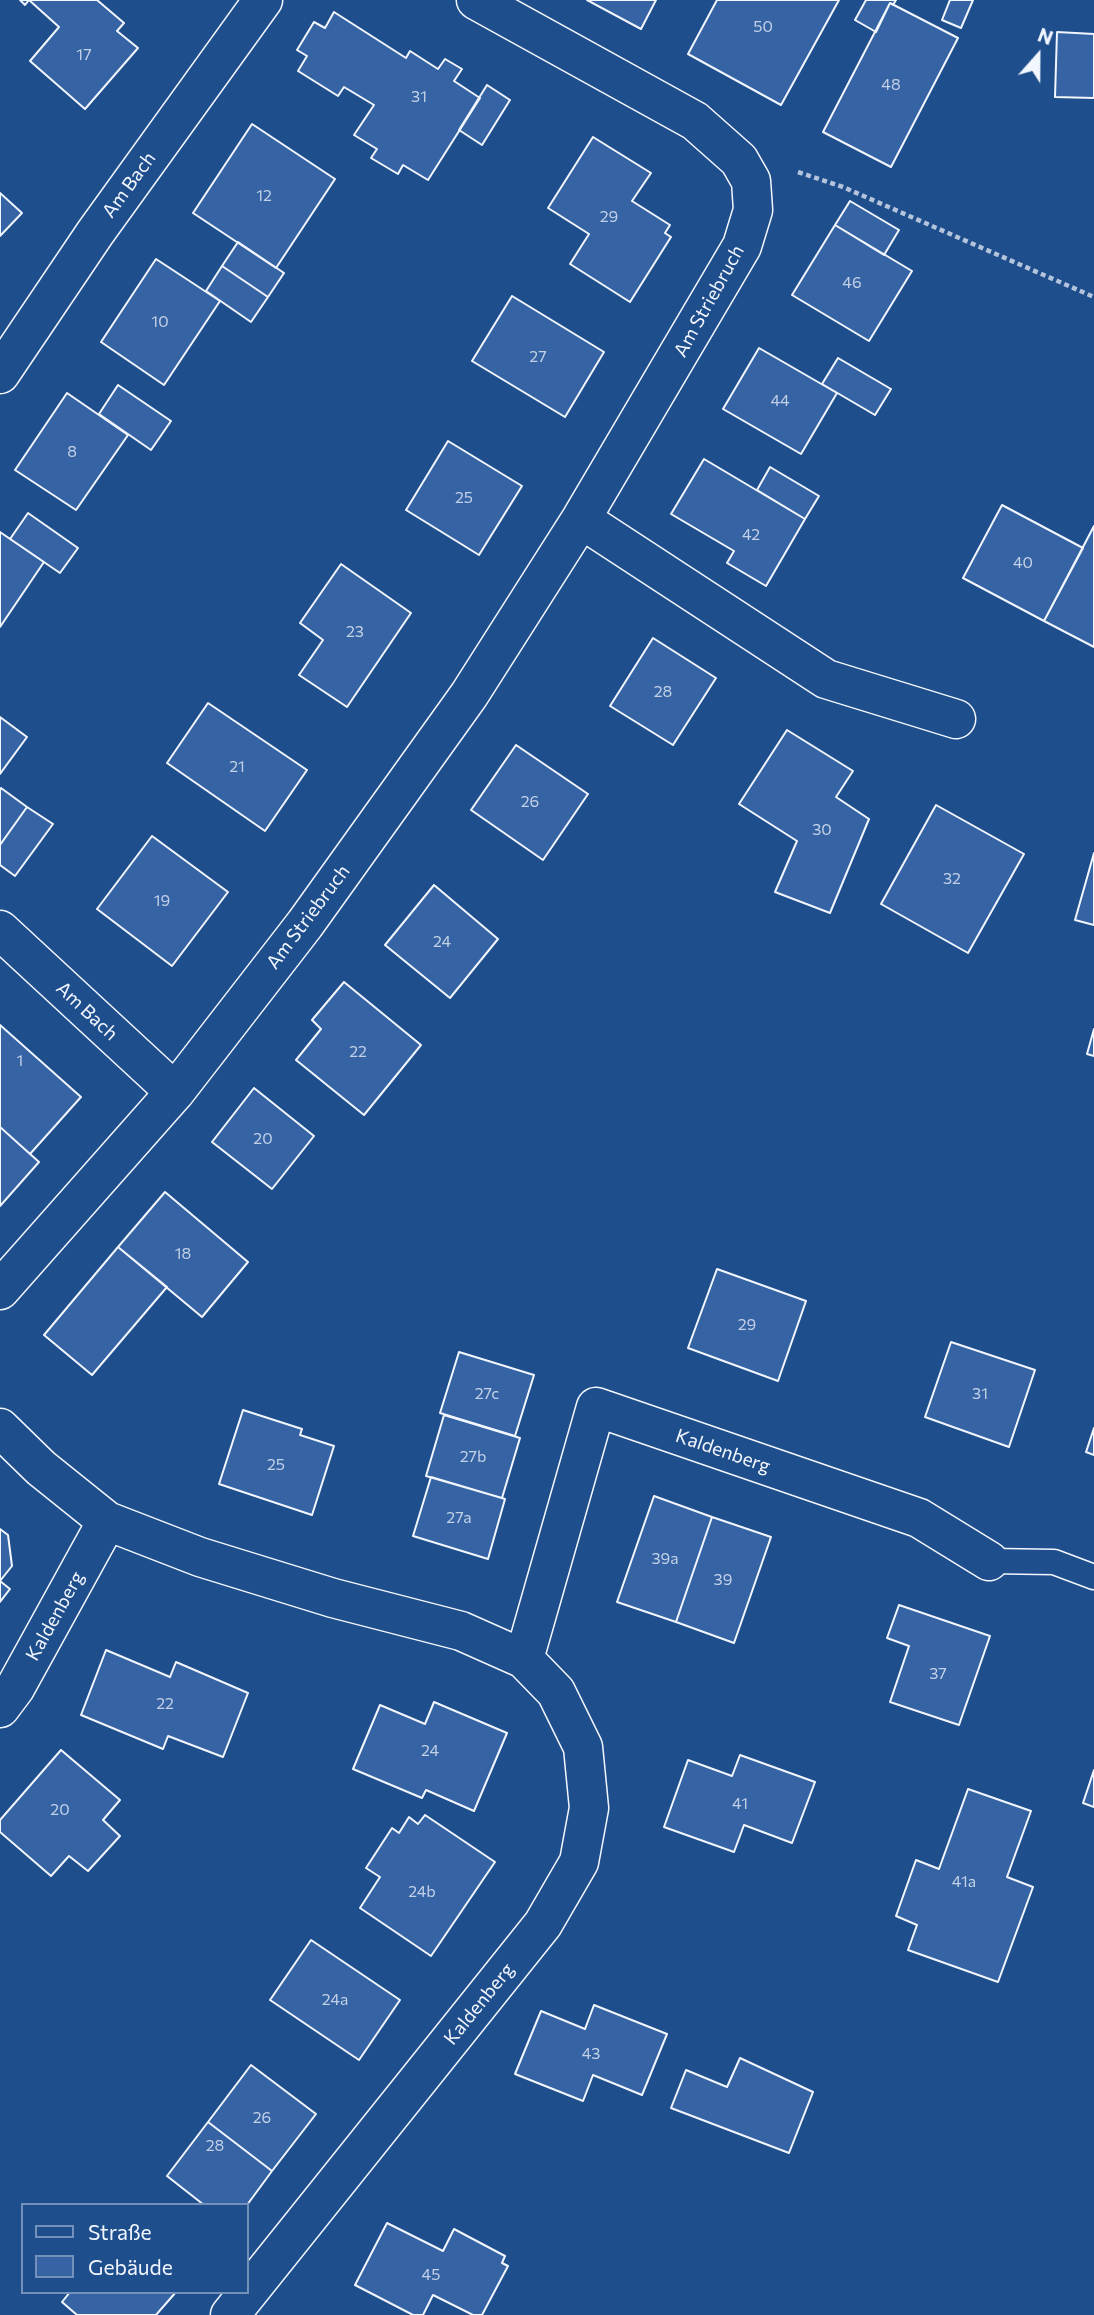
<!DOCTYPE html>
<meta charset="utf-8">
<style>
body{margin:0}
#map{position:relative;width:1094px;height:2315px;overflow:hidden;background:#1f4e8c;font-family:Commissioner,sans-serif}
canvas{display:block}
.legend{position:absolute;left:21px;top:2203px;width:228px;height:91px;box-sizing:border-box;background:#1f4e8c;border:2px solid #7391ba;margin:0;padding:9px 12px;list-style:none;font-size:21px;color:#f2f6ff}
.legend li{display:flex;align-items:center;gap:14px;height:35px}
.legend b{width:35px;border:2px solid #7391ba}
.north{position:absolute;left:1003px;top:21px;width:70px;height:70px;-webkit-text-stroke:5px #1f4e8c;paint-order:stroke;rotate:21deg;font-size:19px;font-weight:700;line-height:28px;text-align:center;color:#f2f6ff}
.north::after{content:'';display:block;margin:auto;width:24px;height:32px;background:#f2f6ff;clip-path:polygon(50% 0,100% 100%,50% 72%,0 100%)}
</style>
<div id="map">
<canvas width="1094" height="2315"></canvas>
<ul class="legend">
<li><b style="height:9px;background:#1f4e8c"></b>Straße</li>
<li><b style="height:19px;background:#3563a3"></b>Gebäude</li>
</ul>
<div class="north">N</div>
</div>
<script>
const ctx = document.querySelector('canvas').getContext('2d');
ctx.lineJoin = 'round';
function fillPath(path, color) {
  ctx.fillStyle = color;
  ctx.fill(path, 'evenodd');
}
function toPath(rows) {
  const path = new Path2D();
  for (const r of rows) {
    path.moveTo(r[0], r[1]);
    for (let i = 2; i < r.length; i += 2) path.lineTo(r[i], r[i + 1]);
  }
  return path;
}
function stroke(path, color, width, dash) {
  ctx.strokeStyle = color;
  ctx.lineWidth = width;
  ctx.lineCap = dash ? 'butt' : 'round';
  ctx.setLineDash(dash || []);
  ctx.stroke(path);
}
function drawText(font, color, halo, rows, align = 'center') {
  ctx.font = font + ' Commissioner,sans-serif';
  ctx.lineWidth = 5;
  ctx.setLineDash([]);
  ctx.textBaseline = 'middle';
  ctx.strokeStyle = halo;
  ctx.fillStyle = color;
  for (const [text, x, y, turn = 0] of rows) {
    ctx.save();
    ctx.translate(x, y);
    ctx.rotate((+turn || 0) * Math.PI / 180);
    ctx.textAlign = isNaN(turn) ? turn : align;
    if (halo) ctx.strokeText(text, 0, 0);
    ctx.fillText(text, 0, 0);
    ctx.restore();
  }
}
const building = toPath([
 [20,0,97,0,124,23,117,31,138,48,85,109,30,61,59,27,29,0,25,5,20,0],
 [587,0,656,0,641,29,587,0],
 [717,0,839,0,781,105,688,54,717,0],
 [866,0,896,0,893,5,890,3,876,32,855,20,866,0],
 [950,0,973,0,961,28,942,20,950,0],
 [890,3,958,38,891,167,823,132,890,3],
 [334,12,406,58,410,51,438,69,445,59,462,69,454,81,480,98,428,180,403,165,398,174,371,158,377,149,354,135,374,105,344,87,338,96,298,71,307,56,297,50,314,22,325,28,334,12],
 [1057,32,1094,34,1094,98,1055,97,1057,32],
 [487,85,510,100,482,145,459,130,487,85],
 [252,124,335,179,276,268,193,213,252,124],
 [593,137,651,173,632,201,670,225,665,233,671,237,630,302,570,264,589,234,548,208,593,137],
 [0,193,22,213,0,236,0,193],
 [850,201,899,230,884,255,835,225,850,201],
 [835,225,912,271,869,341,792,295,835,225],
 [238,242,284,273,268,297,222,266,238,242],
 [156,259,220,301,164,385,101,342,156,259],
 [222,266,268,297,251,322,206,291,222,266],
 [512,296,604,352,565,417,472,361,512,296],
 [759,348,837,393,801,454,723,409,759,348],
 [838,358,891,389,875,415,822,384,838,358],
 [118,385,171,421,151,450,99,414,118,385],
 [67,393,128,435,76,510,15,470,67,393],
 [448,441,522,486,479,555,406,510,448,441],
 [704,459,805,519,766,586,727,563,734,551,671,514,704,459],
 [770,467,819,496,805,519,757,490,770,467],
 [1002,505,1083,548,1044,621,963,578,1002,505],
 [28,513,78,548,60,573,10,539,28,513],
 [1094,526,1094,647,1044,621,1094,526],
 [0,532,44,562,0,627,0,532],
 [341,564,411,613,347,707,299,675,323,640,300,623,341,564],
 [653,638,716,678,673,745,610,706,653,638],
 [208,703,307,770,265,831,167,763,208,703],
 [0,717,27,737,0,774,0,717],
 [787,730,853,771,836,797,869,819,830,913,775,892,797,841,739,804,787,730],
 [516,745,588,794,543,860,471,810,516,745],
 [1,788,27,807,0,845,0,790,1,788],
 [936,805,1024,854,968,953,881,904,936,805],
 [27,807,53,824,15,876,0,865,0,845,27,807],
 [152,836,228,892,172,966,97,909,152,836],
 [1094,853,1094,925,1075,920,1094,853],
 [434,885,498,939,450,998,385,945,434,885],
 [344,982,421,1045,364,1115,296,1060,321,1029,312,1020,344,982],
 [0,1025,81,1097,30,1154,0,1127,0,1025],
 [1094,1029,1094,1056,1087,1054,1094,1029],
 [254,1088,314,1136,272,1189,212,1142,254,1088],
 [0,1127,39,1162,0,1206,0,1127],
 [165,1192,248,1262,202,1317,118,1247,165,1192],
 [118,1247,167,1287,92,1375,44,1335,118,1247],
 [717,1269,806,1301,778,1381,688,1348,717,1269],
 [951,1342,1035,1370,1009,1447,925,1417,951,1342],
 [459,1352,534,1375,515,1436,440,1413,459,1352],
 [243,1410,302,1429,300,1435,334,1446,312,1515,219,1484,243,1410],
 [444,1415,520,1438,502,1498,426,1476,444,1415],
 [1094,1428,1094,1455,1086,1452,1094,1428],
 [431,1477,505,1499,488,1559,413,1536,431,1477],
 [654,1496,712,1517,676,1622,617,1602,654,1496],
 [712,1517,771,1537,734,1643,676,1622,712,1517],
 [0,1529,8,1535,12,1566,0,1581,0,1529],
 [0,1581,10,1589,0,1602,0,1581],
 [899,1605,990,1636,959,1725,890,1702,909,1646,887,1638,899,1605],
 [106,1650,170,1677,176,1662,248,1693,223,1757,168,1736,163,1749,81,1715,106,1650],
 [434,1702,507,1733,474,1811,426,1790,422,1798,353,1769,380,1705,425,1724,434,1702],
 [61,1750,120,1800,103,1820,120,1836,88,1871,69,1856,51,1876,0,1832,0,1820,61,1750],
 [740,1755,815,1782,792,1843,744,1825,734,1852,664,1827,688,1760,732,1776,740,1755],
 [1094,1770,1094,1807,1083,1803,1094,1770],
 [968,1789,1031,1811,1007,1877,1033,1887,998,1982,908,1950,917,1925,896,1916,916,1860,939,1869,968,1789],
 [425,1815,495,1862,431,1956,360,1908,380,1877,366,1868,392,1828,399,1833,409,1817,418,1824,425,1815],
 [311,1940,400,2000,359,2060,270,2000,311,1940],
 [594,2005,667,2034,642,2095,593,2075,583,2101,515,2074,541,2011,585,2029,594,2005],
 [740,2058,813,2092,789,2153,671,2108,686,2070,727,2087,740,2058],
 [251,2065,316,2114,272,2171,208,2122,251,2065],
 [208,2122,272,2171,247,2205,204,2205,167,2176,208,2122],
 [387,2223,443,2251,454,2229,505,2256,502,2263,508,2266,482,2315,473,2315,433,2295,423,2315,413,2315,355,2285,387,2223],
 [70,2292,176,2292,156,2315,77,2315,62,2302,70,2292]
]);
const path = toPath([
 [798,172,843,187,1094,297]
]);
const lane = toPath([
 [989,1561,1054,1562,1094,1577]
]);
const street = toPath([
 [0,374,95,233,263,0],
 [581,519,826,679,956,719],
 [0,930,175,1092],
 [0,1290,175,1092,305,924,469,695,581,519,742,246,753,210,751,181,739,160,695,121,476,0],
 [0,1428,41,1468,107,1521,200,1557,333,1598,461,1631,524,1659,556,1692,583,1747,589,1808,579,1862,543,1924,230,2315],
 [524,1659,596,1407,919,1518,989,1561],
 [0,1708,15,1688,107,1521]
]);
const numberNames = [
 ["50",763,27],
 ["17",84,55],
 ["48",891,85],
 ["31",419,97],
 ["12",264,196],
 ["29",609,217],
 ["46",852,283],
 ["10",160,322],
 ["27",538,357],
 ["44",780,401],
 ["8",72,452],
 ["25",464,498],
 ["42",751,535],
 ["40",1023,563],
 ["23",355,632],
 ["28",663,692],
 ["21",237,767],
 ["26",530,802],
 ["30",822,830],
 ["32",952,879],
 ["19",162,901],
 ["24",442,942],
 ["22",358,1052],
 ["1",20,1061],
 ["20",263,1139],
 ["18",183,1254],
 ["29",747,1325],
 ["27c",487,1394],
 ["31",980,1394],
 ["27b",473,1457],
 ["25",276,1465],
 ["27a",459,1518],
 ["39a",665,1559],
 ["39",723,1580],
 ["37",938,1674],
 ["22",165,1704],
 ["24",430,1751],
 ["41",740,1804],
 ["20",60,1810],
 ["41a",964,1882],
 ["24b",422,1892],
 ["24a",335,2000],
 ["43",591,2054],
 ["26",262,2118],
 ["28",215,2146],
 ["45",431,2275]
];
const streetNames = [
 ["Am Bach",129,185,-54],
 ["Am Striebruch",709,301,-61],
 ["Am Striebruch",308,917,-53],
 ["Am Bach",87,1011,43],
 ["Kaldenberg",723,1451,19],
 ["Kaldenberg",55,1616,-61],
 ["Kaldenberg",479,2004,-51]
];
fillPath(building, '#3563a3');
stroke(building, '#f2f6ff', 2);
stroke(lane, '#f2f6ff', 27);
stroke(street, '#f2f6ff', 41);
stroke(path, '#b3c4dc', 4.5, [5, 3.5]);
stroke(lane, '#1f4e8c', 24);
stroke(street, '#1f4e8c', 38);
drawText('16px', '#c3d1e8', null, numberNames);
drawText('19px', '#f2f6ff', '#1f4e8c', streetNames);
</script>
